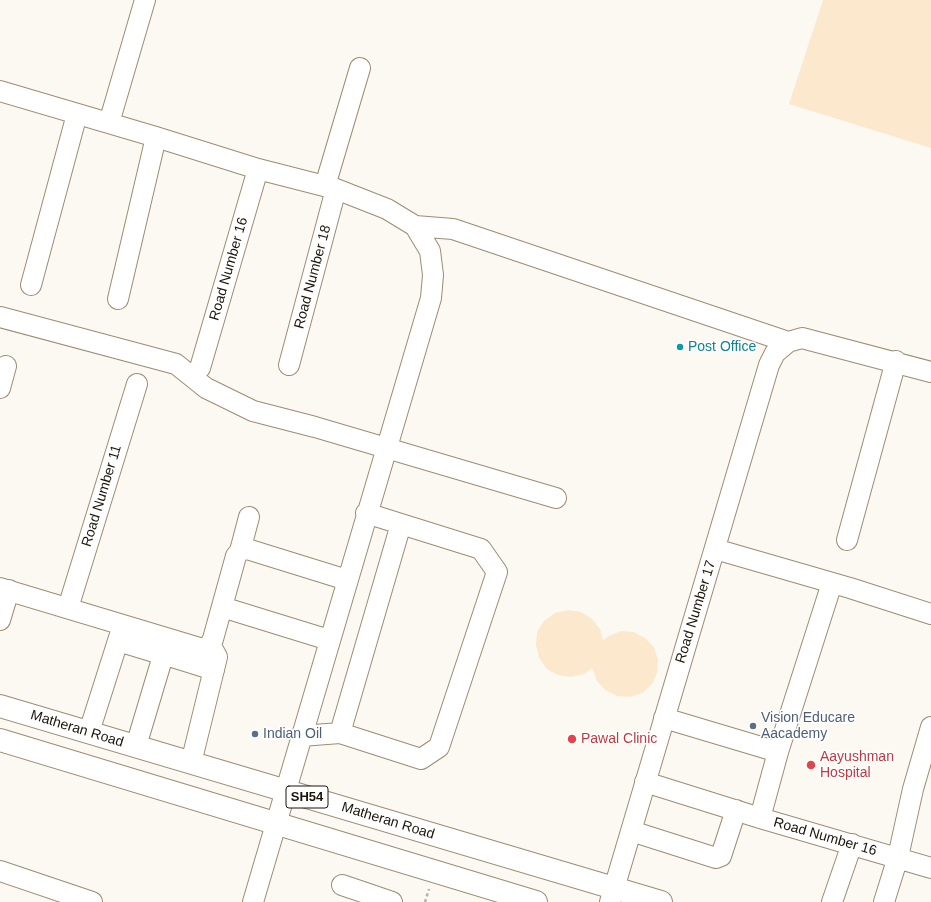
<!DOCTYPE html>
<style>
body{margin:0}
canvas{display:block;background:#fcf9f3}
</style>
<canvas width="931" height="902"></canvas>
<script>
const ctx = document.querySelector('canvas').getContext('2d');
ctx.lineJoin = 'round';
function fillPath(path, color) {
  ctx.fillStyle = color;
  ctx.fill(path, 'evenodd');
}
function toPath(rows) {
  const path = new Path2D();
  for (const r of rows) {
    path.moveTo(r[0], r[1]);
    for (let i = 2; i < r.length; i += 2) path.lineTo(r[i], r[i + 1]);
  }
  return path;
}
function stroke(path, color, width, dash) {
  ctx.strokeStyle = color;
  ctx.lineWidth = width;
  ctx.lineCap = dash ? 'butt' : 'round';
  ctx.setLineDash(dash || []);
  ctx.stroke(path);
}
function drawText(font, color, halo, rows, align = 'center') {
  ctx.font = font + ' Helvetica,sans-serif';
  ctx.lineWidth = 3;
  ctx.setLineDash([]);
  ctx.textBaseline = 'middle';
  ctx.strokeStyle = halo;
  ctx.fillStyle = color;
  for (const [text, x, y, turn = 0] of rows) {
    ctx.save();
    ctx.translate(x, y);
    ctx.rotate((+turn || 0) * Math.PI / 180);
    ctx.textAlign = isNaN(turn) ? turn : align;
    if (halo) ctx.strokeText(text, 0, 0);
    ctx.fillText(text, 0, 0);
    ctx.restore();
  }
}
const built = toPath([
 [823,0,931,0,931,148,789,104],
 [568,610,581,612,592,619,600,629,603,640,609,636,621,631,634,632,645,638,654,647,658,660,657,673,652,684,642,693,630,697,617,696,605,690,597,681,592,668,584,674,571,677,558,675,547,669,539,658,536,645,537,632,544,621,555,613]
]);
const path = toPath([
 [425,902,429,889]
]);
const minor = toPath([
 [0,91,156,137,258,169,336,189,387,209,415,226,430,251,433,275,431,298,253,902],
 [109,123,145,0],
 [325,186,360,68],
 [415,226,453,229,788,342,802,338,931,372],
 [31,285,77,114],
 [118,299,156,137],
 [0,317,176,364,206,388,253,411,315,427,556,498],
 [289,365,336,189],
 [200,368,258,169],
 [0,388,6,366],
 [366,513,401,524,481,549,497,572,439,747,421,759,340,733,401,524],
 [847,540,896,361],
 [715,549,850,588,931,614],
 [240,551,249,517],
 [0,588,203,649,209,647,213,639,236,556,240,551,247,549,347,580],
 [222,607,329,640],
 [68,608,137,384],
 [0,620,9,590],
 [118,641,164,655],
 [169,656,214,670],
 [664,718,778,752],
 [89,732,123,625],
 [301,736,340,733],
 [136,746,168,639],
 [191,763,217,657,210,644],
 [645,782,760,818,931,868],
 [760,818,778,752,832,583],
 [631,831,716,858,721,856,736,810],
 [0,871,92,902],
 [342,885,392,902],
 [610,902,769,365,775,353,788,342],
 [832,902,852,844],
 [884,902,898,857,913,789,931,727]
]);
const major = toPath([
 [0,706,661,902],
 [0,740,536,902]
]);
const markers = [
 [680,347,4,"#0f9aa8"],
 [753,726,4,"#5c6f8a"],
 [255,734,4,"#5c6f8a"],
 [572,739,5,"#e0444e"],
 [811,765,5,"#e0444e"]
];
const shields = [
 [307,797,42]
];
const shieldNames = [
 ["SH54",307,797]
];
const streetNames = [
 ["Road Number 16",229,269,-74],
 ["Road Number 18",313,277,-75],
 ["Road Number 11",102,496,-73],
 ["Road Number 17",696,612,-73],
 ["Matheran Road",77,729,17],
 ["Matheran Road",388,821,17],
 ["Road Number 16",825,837,16]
];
const cultureNames = [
 ["Post Office",688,347]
];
const serviceNames = [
 ["Vision Educare",761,718],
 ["Aacademy",761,734],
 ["Indian Oil",263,734]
];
const healthNames = [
 ["Pawal Clinic",581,739],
 ["Aayushman",820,757],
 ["Hospital",820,773]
];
fillPath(built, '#fce9cd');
stroke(minor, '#9d8c72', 22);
stroke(major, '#9d8c72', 24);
stroke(path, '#b5b1aa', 2.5, [3, 3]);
stroke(minor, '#fff', 20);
stroke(major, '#fff', 22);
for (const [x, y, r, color] of markers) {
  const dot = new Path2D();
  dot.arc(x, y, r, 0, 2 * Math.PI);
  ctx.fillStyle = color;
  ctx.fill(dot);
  stroke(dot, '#fff', 1.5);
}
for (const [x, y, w] of shields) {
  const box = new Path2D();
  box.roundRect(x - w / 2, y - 11, w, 22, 3);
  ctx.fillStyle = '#fff';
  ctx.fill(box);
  stroke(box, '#1b150a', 1);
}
drawText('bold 13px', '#1b150a', null, shieldNames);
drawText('14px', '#1b150a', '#fff', streetNames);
drawText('14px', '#0d838f', '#fff', cultureNames, 'left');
drawText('14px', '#4e5e75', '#fff', serviceNames, 'left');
drawText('14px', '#be3a42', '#fff', healthNames, 'left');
</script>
